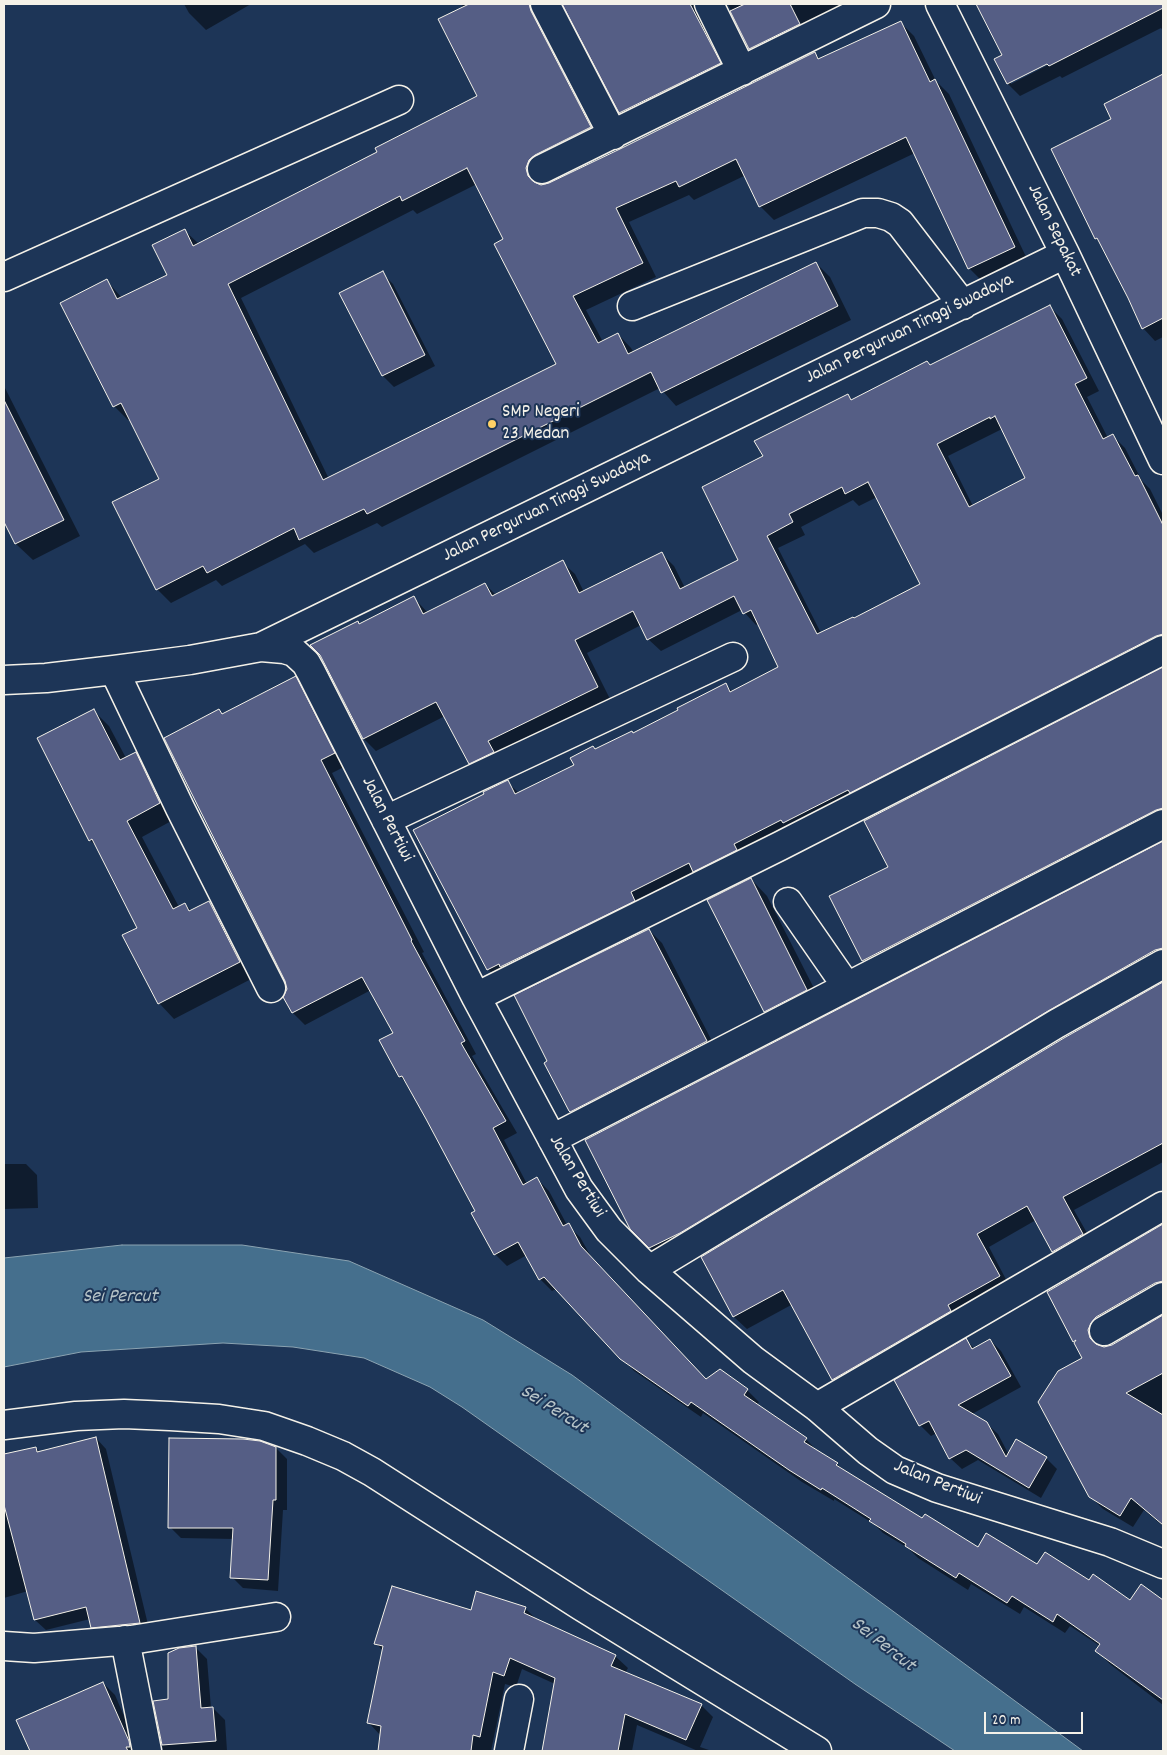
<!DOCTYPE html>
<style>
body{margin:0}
#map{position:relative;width:1167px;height:1755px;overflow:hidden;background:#1d3557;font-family:Dekko,sans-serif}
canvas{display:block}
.frame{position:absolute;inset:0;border:5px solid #f4f1e8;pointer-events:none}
.scale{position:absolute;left:984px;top:1712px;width:99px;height:22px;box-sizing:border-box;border:2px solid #f4f1e8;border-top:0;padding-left:6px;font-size:15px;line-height:18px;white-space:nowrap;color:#f4f1e8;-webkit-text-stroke:4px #1d3557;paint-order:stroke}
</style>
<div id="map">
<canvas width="1167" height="1755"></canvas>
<div class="frame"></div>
<div class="scale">20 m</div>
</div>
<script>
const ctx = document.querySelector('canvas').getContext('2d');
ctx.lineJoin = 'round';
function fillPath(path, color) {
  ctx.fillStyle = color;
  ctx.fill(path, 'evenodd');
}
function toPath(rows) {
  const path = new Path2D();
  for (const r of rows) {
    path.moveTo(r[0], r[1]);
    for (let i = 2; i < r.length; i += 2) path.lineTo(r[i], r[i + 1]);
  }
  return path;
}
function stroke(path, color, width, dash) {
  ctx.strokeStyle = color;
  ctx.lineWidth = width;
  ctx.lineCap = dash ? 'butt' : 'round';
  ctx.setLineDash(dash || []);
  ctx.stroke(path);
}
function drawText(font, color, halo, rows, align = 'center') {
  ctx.font = font + ' Dekko,sans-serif';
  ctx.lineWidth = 4;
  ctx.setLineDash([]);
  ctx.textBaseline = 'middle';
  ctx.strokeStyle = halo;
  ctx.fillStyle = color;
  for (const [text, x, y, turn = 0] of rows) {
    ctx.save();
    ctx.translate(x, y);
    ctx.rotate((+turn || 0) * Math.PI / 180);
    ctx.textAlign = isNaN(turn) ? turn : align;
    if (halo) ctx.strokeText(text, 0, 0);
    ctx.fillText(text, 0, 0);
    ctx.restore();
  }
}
const water = toPath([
 [122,1245,242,1245,349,1261,483,1320,572,1375,1083,1751,955,1751,855,1684,462,1407,430,1387,364,1358,293,1347,223,1343,81,1352,4,1367,4,1258,122,1245]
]);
const shadow = toPath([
 [184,4,251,4,206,30,189,13],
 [462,4,552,4,604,141,540,182,541,186,549,184,814,53,821,60,900,22,914,36,936,81,949,94,1028,261,983,282,969,268,915,153,774,220,760,206,746,175,694,200,689,195,629,222,656,277,586,310,603,342,618,334,631,348,634,353,816,263,830,277,851,320,676,406,660,388,382,527,377,523,314,553,305,544,222,586,216,580,171,603,157,589,113,503,161,479,131,419,128,420,114,406,62,303,107,281,122,298,169,276,184,230,199,244,379,153,478,97],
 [477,184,505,240,557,365,329,479,241,298,413,210,417,214],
 [564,4,716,4,734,77,634,127,620,113],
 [728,4,854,4,764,63,750,49],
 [978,4,1163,4,1163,31,1161,28,1062,78,1060,76,1020,96,1008,84,996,59,1004,56],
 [1052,60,1054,62,1011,84,1011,81],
 [1163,76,1163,337,1155,341,1143,328,1101,244,1096,238,1113,120,1105,105],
 [382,273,393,284,435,366,394,387,383,376],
 [1050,307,1062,319,1099,391,1087,397,1108,438,1113,436,1125,448,1142,481,1150,489,1163,515,1163,651,500,982,488,969,486,795,507,782,519,793,575,765,595,750,633,734,726,685,733,692,780,668,759,624,756,625,742,610,661,651,648,639,641,625,587,653,610,699,500,754,482,776,470,763,445,716,376,751,364,739,360,625,414,598,428,613,485,584,496,595,562,562,575,574,584,592,661,553,674,566,685,588,740,560,764,456,848,396,852,400,931,366],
 [1002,429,1027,479,973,506,948,456],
 [877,497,922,585,854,619,821,633,778,548,805,535,801,527,853,500,859,506],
 [4,386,80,536,33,560,16,544,4,519],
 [1163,669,1163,825,876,973,863,961,831,897,889,867,866,821],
 [295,678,307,690,346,766,332,773,424,952,422,953,476,1054,472,1056,517,1133,504,1140,527,1184,537,1179,549,1191,567,1225,580,1237,593,1260,707,1380,747,1390,759,1402,757,1405,806,1439,818,1452,837,1464,844,1471,923,1520,978,1549,1037,1566,1156,1623,1163,1619,1163,1705,1111,1665,1100,1654,1106,1650,1070,1626,1065,1633,1024,1607,1020,1614,971,1584,968,1590,918,1558,908,1548,883,1533,874,1524,834,1499,834,1501,802,1482,703,1413,701,1417,634,1371,556,1289,552,1291,540,1279,527,1255,507,1266,495,1254,477,1211,408,1085,400,1076,394,1033,371,990,305,1025,293,1013,219,711,223,715],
 [94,711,109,726,126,758,136,753,151,769,175,819,142,837,179,907,185,904,192,911,209,902,225,918,255,977,174,1019,159,1003,138,928,97,847,90,840],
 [1163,843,1163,965,663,1260,631,1229,587,1140],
 [751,879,767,896,823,1006,782,1028,765,1011],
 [649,930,662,943,719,1055,583,1124,570,1110,549,1062],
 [1163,983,1163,1162,1074,1210,1095,1247,1066,1264,1053,1252,1036,1220,989,1247,1011,1289,846,1392,833,1379,793,1304,747,1329,734,1317,702,1258,1064,1039],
 [4,1164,26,1164,37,1175,38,1208,4,1209],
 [1163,1225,1163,1298,1100,1344,1101,1347,1103,1348,1112,1346,1163,1316,1163,1526,1144,1510,1133,1527,1103,1509,1090,1496,1083,1358,1048,1292],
 [966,1340,975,1349,990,1340,1001,1351,1021,1387,972,1414,986,1423,998,1434,1009,1455,1046,1458,1057,1469,1041,1498,978,1460,962,1469,950,1458,937,1433,931,1436,920,1425],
 [96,1438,106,1449,150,1633,103,1638,92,1627,90,1619,46,1630,35,1620,28,1591,4,1598,4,1455,36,1448,40,1452],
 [276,1448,287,1459,287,1510,283,1510,278,1591,243,1588,232,1577,234,1539,181,1538,170,1527],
 [525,1608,537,1620,615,1656,628,1668,625,1673,701,1705,713,1717,700,1747,712,1751,698,1751,637,1725,632,1751,543,1751,555,1684,522,1669,516,1687,505,1684,491,1751,380,1751,381,1736,369,1723,383,1651,376,1643,472,1612],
 [195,1647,207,1659,211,1708,213,1708,225,1720,227,1751,163,1751,154,1702,170,1700],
 [103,1683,115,1695,139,1751,31,1751,18,1720]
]);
const building = toPath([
 [469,4,529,4,531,11,591,127,535,155,529,160,526,168,528,176,534,182,541,185,549,183,620,149,815,52,818,59,901,21,930,82,935,79,1015,247,968,269,906,137,759,207,736,159,679,187,676,181,616,208,643,263,573,296,598,343,618,333,628,354,816,262,838,306,661,393,651,372,367,514,364,509,299,540,294,528,207,573,203,566,156,590,112,502,159,479,121,403,113,407,60,303,107,279,117,299,167,275,152,245,185,229,193,246,377,152,375,148,477,96,438,19,469,4],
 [467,168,503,239,494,244,556,364,323,480,228,284,400,196,402,201,467,168],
 [562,4,690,4,721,63,619,113,562,4],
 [745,4,790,4,800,24,749,49,730,11,745,4],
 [976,4,1163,4,1163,8,1049,66,1047,64,1007,84,994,59,1002,55,976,4],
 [1163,74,1163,318,1142,329,1128,298,1097,238,1095,239,1051,149,1111,119,1104,104,1163,74],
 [383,271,425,355,382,376,339,293,383,271],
 [1050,305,1087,378,1075,384,1103,439,1113,434,1135,476,1138,475,1163,525,1163,634,1156,636,850,793,848,790,783,823,781,820,734,844,737,850,693,872,689,863,631,892,635,901,500,967,499,964,487,970,413,830,484,794,483,792,508,780,515,794,574,765,570,758,593,746,595,749,632,731,633,733,678,710,677,708,726,683,730,692,778,667,751,610,743,614,734,596,647,640,633,611,575,640,598,687,488,741,494,752,469,764,436,702,363,739,320,655,310,645,358,621,359,624,414,596,423,614,485,583,492,596,563,560,579,593,662,552,680,589,738,560,702,487,763,456,754,441,848,394,851,400,927,361,930,365,1050,305],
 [995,416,1025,478,969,507,937,444,990,417,990,419,995,416],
 [868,482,920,584,854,618,853,617,817,634,767,536,793,522,789,514,842,487,845,494,868,482],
 [4,400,64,520,15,544,4,522,4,400],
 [1163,667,1163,808,1156,810,862,961,829,896,888,867,864,821,1163,667],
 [296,676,335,753,321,760,412,940,411,941,465,1041,461,1043,506,1121,493,1128,523,1185,537,1177,563,1226,569,1223,581,1246,706,1379,720,1369,748,1389,744,1395,807,1438,804,1442,838,1463,836,1465,922,1518,925,1514,978,1547,986,1533,1037,1564,1045,1552,1089,1580,1093,1574,1130,1600,1141,1584,1163,1600,1163,1700,1095,1651,1100,1644,1057,1614,1053,1622,1012,1596,1007,1603,959,1573,956,1578,905,1546,906,1544,869,1521,871,1519,822,1488,821,1490,789,1470,691,1402,688,1406,620,1359,544,1277,539,1280,518,1242,494,1255,471,1213,475,1211,426,1119,402,1076,399,1077,379,1040,393,1033,362,977,292,1013,283,997,287,989,285,981,164,738,219,709,222,714,296,676],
 [94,709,120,760,136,752,160,803,127,821,173,909,185,903,189,911,209,901,240,962,158,1004,122,935,137,928,92,839,89,841,37,738,94,709],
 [1163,841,1163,948,1155,950,1048,1011,680,1233,649,1248,630,1229,585,1140,1163,841],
 [751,878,807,990,764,1012,707,900,751,878],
 [649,929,707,1041,570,1112,569,1111,544,1063,547,1061,514,995,649,929],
 [1163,982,1163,1143,1063,1197,1083,1234,1052,1252,1027,1206,977,1234,1000,1276,948,1305,951,1311,832,1380,783,1290,733,1317,701,1257,1064,1038,1163,982],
 [1163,1224,1163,1281,1155,1283,1096,1317,1091,1323,1088,1330,1090,1338,1096,1344,1104,1347,1112,1345,1163,1315,1163,1373,1126,1393,1163,1415,1163,1525,1131,1498,1120,1516,1089,1497,1038,1402,1058,1371,1082,1358,1074,1343,1076,1340,1073,1342,1047,1292,1163,1224],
 [966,1338,972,1349,990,1339,1011,1376,958,1405,987,1422,1006,1457,1016,1439,1047,1457,1029,1488,966,1450,949,1459,929,1421,919,1426,894,1380,966,1338],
 [96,1437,140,1623,91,1628,86,1607,34,1620,4,1505,4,1454,36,1447,37,1452,96,1437],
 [169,1438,243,1439,260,1441,276,1447,276,1500,273,1500,268,1580,230,1578,233,1528,168,1528,169,1438],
 [392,1586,471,1610,476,1591,526,1607,524,1613,616,1655,611,1666,702,1704,686,1740,625,1714,618,1751,542,1751,555,1678,510,1658,504,1676,493,1672,480,1737,473,1735,471,1751,378,1751,381,1726,367,1723,383,1646,374,1644,392,1586],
 [196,1646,201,1708,213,1707,216,1741,162,1745,153,1701,168,1699,168,1653,179,1648,196,1646],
 [103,1682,129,1741,130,1747,126,1747,128,1751,30,1751,16,1720,103,1682]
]);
const minor = toPath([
 [545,4,613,135],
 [709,4,742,71],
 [940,4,1065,254,1163,460],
 [542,169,876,4],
 [4,277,399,100],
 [632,306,863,213,878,213,891,217,900,223,963,305],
 [261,647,284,649,294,652,306,663,311,672,476,997,579,1189,609,1230,649,1270,753,1360,817,1407,868,1451,895,1470,937,1488,1110,1542,1163,1564],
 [114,670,180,808,271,988],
 [4,680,46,678,114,670,190,660,261,647,1065,254],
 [386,820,733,657],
 [788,902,847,987],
 [476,997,780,846,1163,650],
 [552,1139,1163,824],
 [649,1270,1056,1024,1163,964],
 [1104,1331,1163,1297],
 [817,1407,1163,1206],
 [4,1425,76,1416,124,1414,170,1416,219,1419,264,1426,307,1441,343,1456,372,1472,581,1606,817,1751],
 [125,1640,147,1751],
 [4,1646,34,1648,131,1640,276,1617],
 [509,1751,519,1699]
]);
const markers = [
 [492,424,5,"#ffd166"]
];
const streetNames = [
 ["Jalan Sepakat",1053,231,64],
 ["Jalan Perguruan Tinggi Swadaya",910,330,-26],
 ["Jalan Perguruan Tinggi Swadaya",547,508,-26],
 ["Jalan Pertiwi",386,820,63],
 ["Jalan Pertiwi",576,1177,59],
 ["Jalan Pertiwi",937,1484,22]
];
const poiNames = [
 ["SMP Negeri",502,413],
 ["23 Medan",502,435]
];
const waterNames = [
 ["Sei Percut",120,1298],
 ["Sei Percut",553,1411,32],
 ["Sei Percut",882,1646,38]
];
fillPath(water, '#456f8d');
stroke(water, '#8ba3b1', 1);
fillPath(shadow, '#0007');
fillPath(building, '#555e85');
stroke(building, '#f4f1e8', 1);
stroke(minor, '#f4f1e8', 31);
stroke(minor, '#1d3557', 28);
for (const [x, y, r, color] of markers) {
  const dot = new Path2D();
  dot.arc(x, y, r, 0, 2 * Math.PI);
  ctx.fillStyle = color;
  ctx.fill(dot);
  stroke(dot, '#1d3557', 2);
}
drawText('19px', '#f4f1e8', '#1d3557', streetNames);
drawText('19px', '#f4f1e8', '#1d3557', poiNames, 'left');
drawText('italic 20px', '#b7c4c8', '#1d3557', waterNames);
</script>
